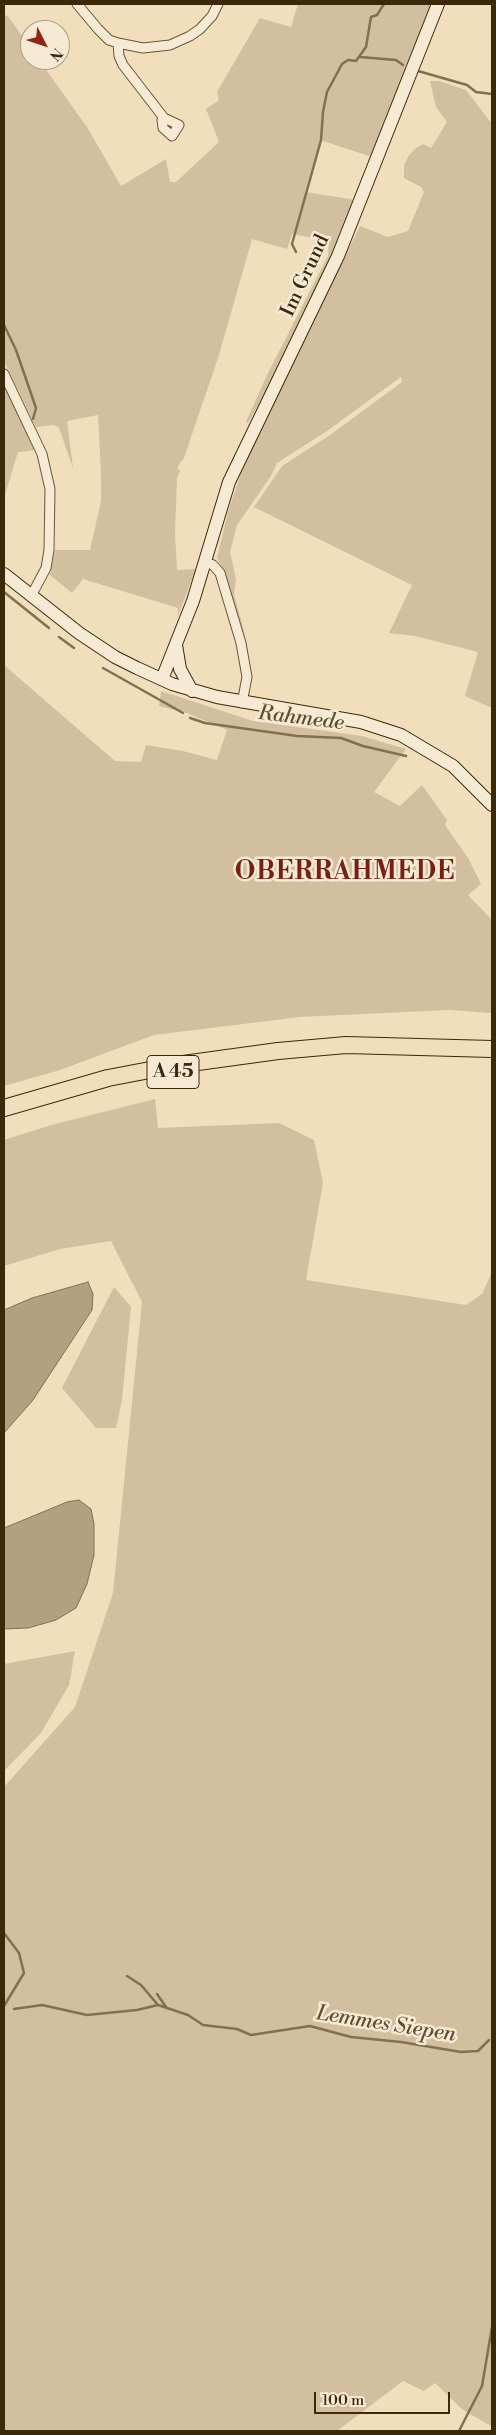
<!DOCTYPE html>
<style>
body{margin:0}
#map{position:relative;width:496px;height:2435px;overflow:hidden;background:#f1debd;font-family:"Libre Bodoni",serif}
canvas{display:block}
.frame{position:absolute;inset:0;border:5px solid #3c290c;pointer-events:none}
.north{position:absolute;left:20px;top:20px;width:50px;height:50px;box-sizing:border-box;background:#f6ead4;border:1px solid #ac9d84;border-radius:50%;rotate:131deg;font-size:14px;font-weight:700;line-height:20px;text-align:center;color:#3c290c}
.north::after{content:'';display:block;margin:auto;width:18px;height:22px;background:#8f2418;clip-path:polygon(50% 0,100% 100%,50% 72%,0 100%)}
.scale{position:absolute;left:314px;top:2392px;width:136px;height:22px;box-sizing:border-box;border:2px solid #3c290c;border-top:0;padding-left:6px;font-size:15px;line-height:18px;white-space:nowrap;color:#3c290c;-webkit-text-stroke:4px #f6ead4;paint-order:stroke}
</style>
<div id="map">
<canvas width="496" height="2435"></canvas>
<div class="frame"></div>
<div class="north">N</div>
<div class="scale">100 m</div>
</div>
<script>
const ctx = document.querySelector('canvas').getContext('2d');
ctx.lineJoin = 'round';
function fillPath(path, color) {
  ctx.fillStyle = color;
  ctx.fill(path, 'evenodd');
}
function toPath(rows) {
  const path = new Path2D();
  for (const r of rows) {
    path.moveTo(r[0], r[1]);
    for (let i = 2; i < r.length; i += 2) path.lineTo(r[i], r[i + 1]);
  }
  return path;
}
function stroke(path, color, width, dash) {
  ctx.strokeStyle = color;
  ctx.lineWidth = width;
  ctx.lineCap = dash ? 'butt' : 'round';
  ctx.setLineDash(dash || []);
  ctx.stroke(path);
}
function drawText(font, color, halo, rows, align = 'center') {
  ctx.font = font + ' "Libre Bodoni",serif';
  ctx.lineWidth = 5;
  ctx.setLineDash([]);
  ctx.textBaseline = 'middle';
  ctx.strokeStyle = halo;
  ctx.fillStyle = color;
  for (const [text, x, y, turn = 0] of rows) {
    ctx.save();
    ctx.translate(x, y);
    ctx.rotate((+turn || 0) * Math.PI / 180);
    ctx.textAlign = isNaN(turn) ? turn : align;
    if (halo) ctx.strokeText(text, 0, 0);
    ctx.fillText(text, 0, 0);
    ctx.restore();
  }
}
const green = toPath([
 [298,4,433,4,372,157,320,140,305,192,356,200,338,244,272,380,248,423,246,422,266,377,328,256,329,241,292,234,287,249,252,239,219,355,183,461,182,460,177,468,180,471,177,478,175,533,177,570,196,569,177,618,178,608,83,579,72,593,50,575,55,550,90,550,101,501,101,474,98,415,67,421,73,468,59,428,54,425,36,427,4,361,4,18,7,15,30,47,30,60,39,60,87,127,121,186,166,159,170,182,176,182,219,142,206,109,219,100,217,92,260,18,291,27],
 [430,81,439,81,466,90,492,124,492,708,465,696,478,652,415,636,389,633,412,585,254,507,282,466,330,435,402,382,401,377,327,431,277,463,271,476,237,525,230,552,236,579,234,594,246,639,222,567,217,558,228,512,243,467,267,413,360,226,388,237,408,231,424,192,421,187,404,178,404,165,409,155,416,148,423,144,431,148,447,122,436,107],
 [4,386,35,450,18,452,4,498],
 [4,665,115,761,141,762,146,745,183,751,217,760,227,730,187,713,159,706,161,691,253,721,362,736,406,749,374,792,400,806,422,785,447,820,445,825,468,858,481,884,468,895,492,920,492,1013,449,1010,299,1017,154,1035,60,1070,4,1086],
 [155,1099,158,1128,279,1123,314,1140,323,1183,306,1280,466,1305,482,1294,492,1272,491,2426,463,2410,435,2383,424,2391,403,2381,337,2431,4,2431,4,1787,75,1707,113,1593,142,1302,111,1241,60,1249,4,1266,4,1140,51,1125],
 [114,1287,131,1307,122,1400,116,1428,96,1428,62,1388],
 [75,1651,69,1685,41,1733,4,1771,4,1664]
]);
const water = toPath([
 [88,1282,93,1294,92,1310,33,1400,4,1433,4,1310,32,1298,88,1282],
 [79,1500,91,1509,94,1524,94,1555,87,1584,76,1608,56,1620,28,1628,4,1629,4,1528,67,1502,79,1500]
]);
const stream = toPath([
 [360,57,396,60,403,65],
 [418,71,467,85,476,92,492,94],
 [296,252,292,244,321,140,323,112,327,92,342,64,348,60,356,61,366,47,371,17,377,15,384,4],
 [4,325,16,350,36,408,33,419],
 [4,592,49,628],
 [59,637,74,648],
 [103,668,183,713],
 [190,718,205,723,297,736,341,738,363,746,406,756],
 [4,1933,19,1953,24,1973,4,2006],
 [127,1976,141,1985,158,2005],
 [157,1994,166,2007],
 [14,2009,42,2005,87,2015,137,2010,158,2005,188,2015,203,2025,237,2029,251,2035,310,2026,351,2037,401,2042,461,2052,478,2051,489,2040],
 [459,2431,482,2386,492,2327]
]);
const street = toPath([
 [77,4,98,29,109,40,118,43,119,56,123,65,164,118,179,125,172,136,163,128,162,120,164,118],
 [118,43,143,48,170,45,190,36,200,29,212,16,218,4],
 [4,374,42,454,50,489,49,550,46,568,31,596],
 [205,562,213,565,220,573,241,643,247,677,242,703]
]);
const secondary = toPath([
 [4,574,79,633,115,657,137,668,172,684,217,697,361,722,401,735,453,766,492,805],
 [176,645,180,669,192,691],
 [162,679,193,601,229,482,338,256,438,4]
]);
const highway = toPath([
 [4,1108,108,1078,176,1065,278,1051,346,1045,492,1049]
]);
const shields = [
 [173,1072,52]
];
const shieldNames = [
 ["A 45",173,1072]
];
const streetNames = [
 ["Im Grund",306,276,-65]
];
const waterNames = [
 ["Rahmede",301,719,7],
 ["Lemmes Siepen",386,2025,9]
];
const districtNames = [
 ["OBERRAHMEDE",345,873]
];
fillPath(green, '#d2bf9f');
fillPath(water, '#b3a081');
stroke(water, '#837052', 1);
stroke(stream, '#837052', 2.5);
stroke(street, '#695638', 11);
stroke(secondary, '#3c290c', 14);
stroke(highway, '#3c290c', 18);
stroke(street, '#f6ead4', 9);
stroke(secondary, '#f6ead4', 12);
stroke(highway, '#f1debd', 16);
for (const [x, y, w] of shields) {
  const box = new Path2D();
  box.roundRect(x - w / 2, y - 16.5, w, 33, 4);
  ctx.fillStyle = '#f6ead4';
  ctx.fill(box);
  stroke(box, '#3c290c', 1);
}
drawText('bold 19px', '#3c290c', null, shieldNames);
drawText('20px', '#3c290c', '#f6ead4', streetNames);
drawText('italic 21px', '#604d2f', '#f6ead4', waterNames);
ctx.letterSpacing = '1px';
drawText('bold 25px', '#7a1f14', '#f6ead4', districtNames);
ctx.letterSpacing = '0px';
</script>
